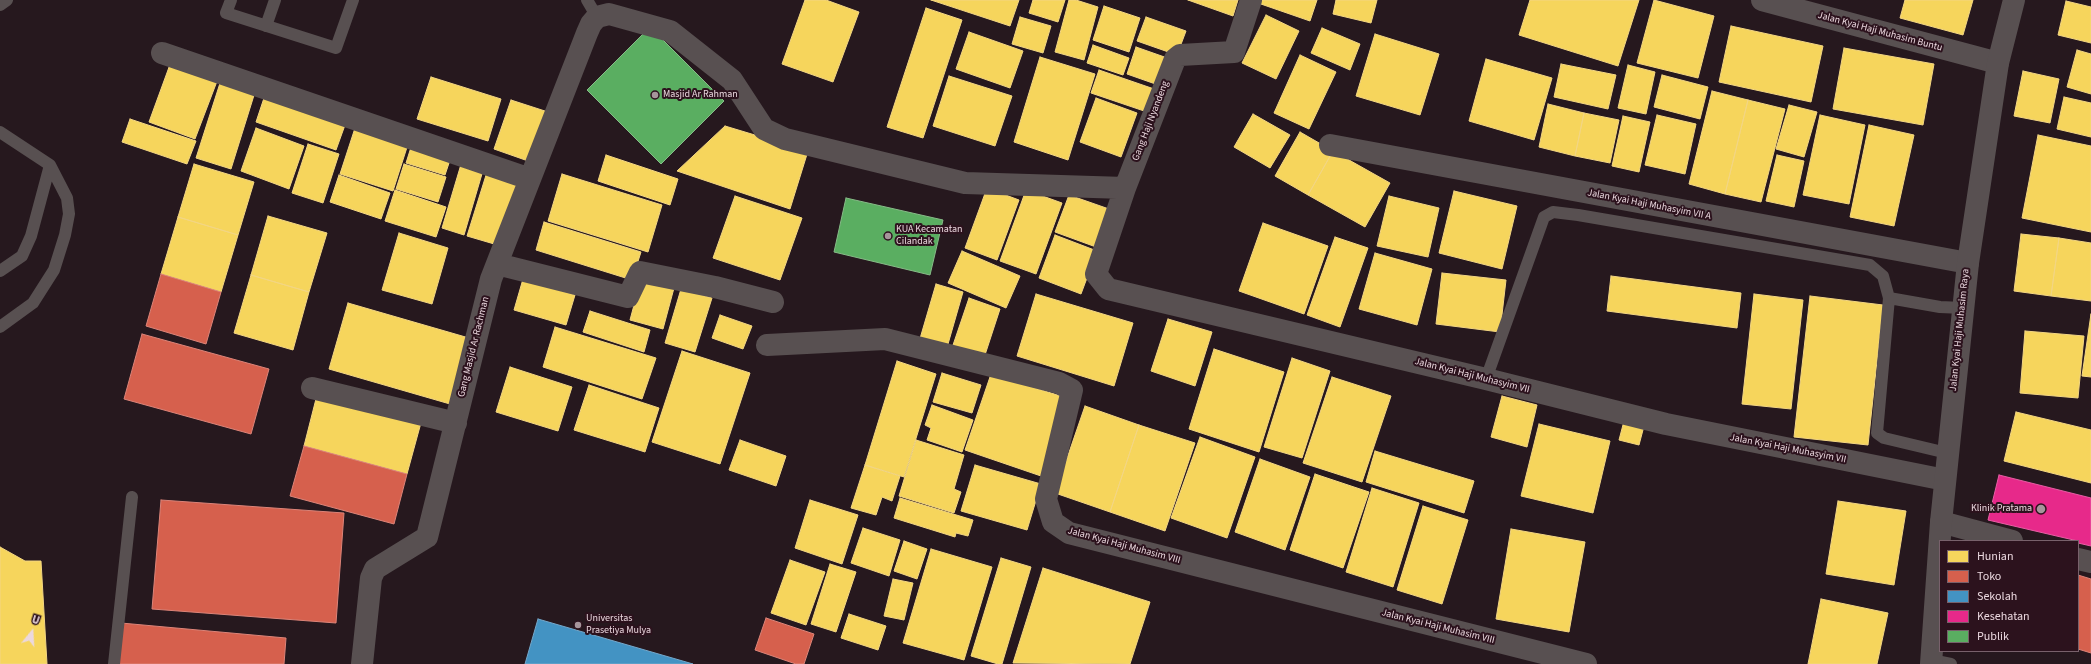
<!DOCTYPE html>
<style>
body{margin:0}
#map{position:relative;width:2091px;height:664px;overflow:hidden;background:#26181e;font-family:"Source Sans 3",sans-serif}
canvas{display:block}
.legend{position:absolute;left:1939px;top:540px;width:140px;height:112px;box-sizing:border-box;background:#2c121d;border:1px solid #78616b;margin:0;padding:5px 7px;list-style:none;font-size:12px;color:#ebd8df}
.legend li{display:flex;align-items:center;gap:8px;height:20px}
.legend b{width:20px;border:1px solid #78616b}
.north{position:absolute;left:12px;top:612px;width:40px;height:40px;-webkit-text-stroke:3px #2c121d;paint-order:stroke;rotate:18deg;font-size:11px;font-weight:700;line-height:16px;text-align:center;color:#ebd8df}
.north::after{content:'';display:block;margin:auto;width:14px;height:18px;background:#ebd8df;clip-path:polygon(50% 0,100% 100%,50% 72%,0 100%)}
</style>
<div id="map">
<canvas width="2091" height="664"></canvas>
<ul class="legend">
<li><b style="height:11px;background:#f6d55c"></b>Hunian</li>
<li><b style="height:11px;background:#d6604d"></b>Toko</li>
<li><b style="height:11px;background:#4393c3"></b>Sekolah</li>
<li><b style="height:11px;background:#e7298a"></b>Kesehatan</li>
<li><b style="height:11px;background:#5aae61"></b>Publik</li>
</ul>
<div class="north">U</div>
</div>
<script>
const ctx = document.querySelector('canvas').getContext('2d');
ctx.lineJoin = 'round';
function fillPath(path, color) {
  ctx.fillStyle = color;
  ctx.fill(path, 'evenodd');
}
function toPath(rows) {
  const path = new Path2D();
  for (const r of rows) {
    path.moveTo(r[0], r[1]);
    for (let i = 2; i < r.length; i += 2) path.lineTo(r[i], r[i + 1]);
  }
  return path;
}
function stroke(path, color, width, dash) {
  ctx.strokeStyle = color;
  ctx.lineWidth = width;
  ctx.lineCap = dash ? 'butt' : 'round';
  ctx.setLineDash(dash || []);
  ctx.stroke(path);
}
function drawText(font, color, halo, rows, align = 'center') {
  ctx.font = font + ' "Source Sans 3",sans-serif';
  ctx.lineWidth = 4;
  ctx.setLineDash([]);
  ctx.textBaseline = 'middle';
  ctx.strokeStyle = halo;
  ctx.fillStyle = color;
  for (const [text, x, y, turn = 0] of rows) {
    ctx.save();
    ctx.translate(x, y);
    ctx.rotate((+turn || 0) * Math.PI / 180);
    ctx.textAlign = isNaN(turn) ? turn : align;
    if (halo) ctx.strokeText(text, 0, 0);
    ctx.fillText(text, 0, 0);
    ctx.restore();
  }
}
const homes = toPath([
 [805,0,826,0,859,12,833,82,782,64,805,0],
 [931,0,1019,0,1010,26,931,0],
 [1033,0,1065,0,1058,22,1029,13,1033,0],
 [1069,0,1076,0,1098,7,1084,60,1055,52,1069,0],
 [1188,0,1238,0,1233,16,1188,0],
 [1259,0,1317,0,1310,21,1258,3,1259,0],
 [1336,0,1377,0,1371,23,1333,14,1336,0],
 [1530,0,1639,0,1618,66,1519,35,1530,0],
 [1654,0,1714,16,1698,78,1637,63,1654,0],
 [1905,0,1973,0,1963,35,1900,18,1905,0],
 [2066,1,2091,7,2091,43,2058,35,2066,1],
 [1104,6,1140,18,1129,52,1093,40,1104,6],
 [926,8,962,20,923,138,887,127,926,8],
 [1266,15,1299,31,1276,79,1242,63,1266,15],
 [1020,17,1051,26,1043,53,1012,44,1020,17],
 [1146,17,1186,31,1177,55,1137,41,1146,17],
 [1731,26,1823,46,1811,102,1719,82,1731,26],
 [1322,28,1360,44,1350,70,1311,53,1322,28],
 [969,32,1023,51,1010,88,956,69,969,32],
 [1375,34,1439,54,1420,115,1356,96,1375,34],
 [1093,45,1129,58,1123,75,1087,63,1093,45],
 [1136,47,1173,60,1164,87,1127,74,1136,47],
 [1844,48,1934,64,1923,125,1833,109,1844,48],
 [2077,50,2091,54,2091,94,2067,87,2077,50],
 [1300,55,1336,72,1309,129,1274,113,1300,55],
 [1040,57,1095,74,1068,160,1014,142,1040,57],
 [172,59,219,76,195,139,149,122,172,59],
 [1486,59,1552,78,1534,140,1469,121,1486,59],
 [1561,64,1616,75,1608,109,1554,97,1561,64],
 [1628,65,1655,72,1646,114,1618,108,1628,65],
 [1099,70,1160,91,1153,114,1091,93,1099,70],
 [2023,71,2059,79,2050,123,2014,116,2023,71],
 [1662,75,1708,87,1700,119,1654,107,1662,75],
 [949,76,1012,96,995,146,933,126,949,76],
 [431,77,501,99,488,141,417,119,431,77],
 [221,80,255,92,231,169,196,158,221,80],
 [1712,91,1748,100,1725,194,1689,184,1712,91],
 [2064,97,2091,103,2091,137,2057,129,2064,97],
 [264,98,345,125,336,150,256,122,264,98],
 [1096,98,1137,113,1121,157,1080,142,1096,98],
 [511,100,548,112,531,162,494,149,511,100],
 [1748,100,1785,109,1761,202,1725,194,1748,100],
 [1548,104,1584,113,1575,156,1539,147,1548,104],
 [1789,105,1817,112,1804,157,1776,149,1789,105],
 [1584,113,1619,120,1610,163,1575,156,1584,113],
 [1253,114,1290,135,1270,168,1234,147,1253,114],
 [1657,115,1696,124,1685,174,1645,165,1657,115],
 [1820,115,1865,125,1849,204,1803,195,1820,115],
 [1623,116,1650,122,1639,172,1612,166,1623,116],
 [130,119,196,141,187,164,122,142,130,119],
 [356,125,409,141,393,191,340,174,356,125],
 [1869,125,1914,135,1894,226,1850,217,1869,125],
 [725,126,808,151,790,209,677,171,725,126],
 [256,128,304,146,289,189,241,171,256,128],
 [1300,132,1333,151,1308,195,1275,176,1300,132],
 [2038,135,2091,146,2091,232,2022,218,2038,135],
 [413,141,452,154,445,175,406,163,413,141],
 [308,144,339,154,323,203,292,193,308,144],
 [1333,151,1390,183,1365,227,1308,195,1333,151],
 [606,155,678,179,670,205,598,181,606,155],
 [1777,155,1804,161,1794,207,1766,201,1777,155],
 [462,161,484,167,464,235,442,228,462,161],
 [194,164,254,182,238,235,178,217,194,164],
 [404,164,446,177,438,202,396,189,404,164],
 [487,172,521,183,501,246,467,236,487,172],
 [562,174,662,205,648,252,548,221,562,174],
 [339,175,390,193,381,219,330,202,339,175],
 [987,188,1019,200,997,260,965,248,987,188],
 [395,190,446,207,436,237,385,221,395,190],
 [1026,190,1062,203,1036,274,1000,261,1026,190],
 [1454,191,1517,206,1502,269,1439,253,1454,191],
 [1069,195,1109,209,1096,247,1055,232,1069,195],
 [735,196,802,218,780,280,713,258,735,196],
 [1389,196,1439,208,1428,257,1377,246,1389,196],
 [268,216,327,233,309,292,251,275,268,216],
 [178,217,238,235,221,292,161,274,178,217],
 [544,222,641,252,632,280,536,250,544,222],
 [1263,223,1328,246,1304,314,1239,291,1263,223],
 [399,233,448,248,432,304,382,290,399,233],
 [2021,234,2059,238,2051,296,2014,291,2021,234],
 [1055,235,1097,251,1081,294,1039,278,1055,235],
 [1335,237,1368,248,1340,327,1307,315,1335,237],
 [2059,238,2091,243,2091,301,2051,296,2059,238],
 [962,251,1020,276,1006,308,948,283,962,251],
 [1375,253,1432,269,1417,325,1359,309,1375,253],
 [1442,273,1506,280,1500,332,1436,324,1442,273],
 [251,275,309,292,293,350,234,333,251,275],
 [1611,276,1741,293,1737,328,1607,311,1611,276],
 [523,279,575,295,566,325,514,310,523,279],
 [641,279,674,288,663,329,630,320,641,279],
 [936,284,963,292,946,351,919,342,936,284],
 [681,289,712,298,695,352,665,343,681,289],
 [1036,294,1133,323,1114,386,1017,356,1036,294],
 [1754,294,1803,300,1791,409,1742,404,1754,294],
 [1810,296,1883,305,1868,445,1794,437,1810,296],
 [969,298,1000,309,983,361,951,351,969,298],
 [348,303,469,338,450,404,329,369,348,303],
 [590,311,650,330,644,352,583,332,590,311],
 [2091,314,2091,377,2082,376,2091,314],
 [720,315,752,326,743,349,712,338,720,315],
 [1168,319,1212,332,1195,386,1151,371,1168,319],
 [555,327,656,358,642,399,543,367,555,327],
 [2025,331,2084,336,2078,398,2020,393,2025,331],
 [1214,349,1284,372,1259,452,1189,429,1214,349],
 [682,351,750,373,720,464,652,442,682,351],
 [1292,358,1330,371,1302,458,1264,447,1292,358],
 [897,361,936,374,904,477,865,465,897,361],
 [510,367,572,387,558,431,496,412,510,367],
 [942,373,981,385,972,413,933,402,942,373],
 [991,374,1067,398,1041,476,965,450,991,374],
 [1332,377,1391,396,1362,482,1303,463,1332,377],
 [589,385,659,408,645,452,574,430,589,385],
 [318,391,422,419,407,474,304,446,318,391],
 [1502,396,1537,405,1527,447,1491,437,1502,396],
 [932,405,973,420,962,452,927,440,931,428,925,425,932,405],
 [1085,406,1139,425,1110,512,1055,493,1085,406],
 [2016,412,2091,430,2091,483,2004,461,2016,412],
 [1624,421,1644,426,1639,445,1619,440,1624,421],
 [1539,424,1610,441,1593,513,1521,496,1539,424],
 [1139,425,1195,443,1165,531,1110,512,1139,425],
 [1200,437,1255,457,1227,538,1171,518,1200,437],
 [740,440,786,456,776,486,729,470,740,440],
 [916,440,964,455,954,489,961,492,954,513,899,496,916,440],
 [1375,451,1474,481,1464,513,1366,482,1375,451],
 [1260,459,1310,477,1285,550,1235,532,1260,459],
 [865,465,900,476,892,501,882,497,876,515,851,508,865,465],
 [975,465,1041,484,1027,530,961,511,975,465],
 [1315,474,1369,492,1343,568,1290,550,1315,474],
 [1372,488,1419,503,1393,587,1346,572,1372,488],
 [900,498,973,520,968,536,956,533,955,537,894,518,900,498],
 [810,500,858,515,842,564,795,548,810,500],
 [1838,501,1906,511,1894,585,1826,574,1838,501],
 [1423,506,1468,520,1442,604,1397,590,1423,506],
 [863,528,900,540,889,576,851,563,863,528],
 [1511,529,1585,542,1569,632,1496,619,1511,529],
 [904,541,927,549,917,579,894,571,904,541],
 [0,547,25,561,41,561,47,664,0,664,0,547],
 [931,549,992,567,964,660,903,643,931,549],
 [1001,558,1031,567,1002,664,998,664,971,656,1001,558],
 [790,560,825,572,806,625,771,613,790,560],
 [830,564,856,572,836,632,811,624,830,564],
 [1043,568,1150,602,1130,664,1013,663,1043,568],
 [893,579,913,583,904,620,884,616,893,579],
 [1821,599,1888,613,1877,664,1808,664,1821,599],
 [849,614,886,626,878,650,841,638,849,614]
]);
const shops = toPath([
 [161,274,221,292,206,344,146,326,161,274],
 [142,334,269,369,251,434,124,399,142,334],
 [304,446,407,474,394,524,290,496,304,446],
 [161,500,344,513,336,623,152,609,161,500],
 [2078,575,2091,579,2091,653,2078,649,2078,575],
 [766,618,814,634,804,664,796,664,755,650,766,618],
 [121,623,286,638,284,664,118,664,121,623]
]);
const schools = toPath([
 [538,619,693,664,525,664,538,619]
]);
const health = toPath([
 [1999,475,2091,498,2091,546,2078,543,2078,541,1988,520,1999,475]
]);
const public = toPath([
 [650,27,724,101,661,164,587,90,650,27],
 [846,198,943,220,930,275,834,252,846,198]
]);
const service = toPath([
 [231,0,226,13,336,48,353,0],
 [587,0,597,17],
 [0,5,7,0],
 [266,26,275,0],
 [0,132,50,165,67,198,69,214,65,235,54,270,33,303,0,327],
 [0,271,22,256,31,236,50,165],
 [1889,298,1940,307,1963,308],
 [1486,379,1544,217,1553,212,1578,215,1870,265,1883,276,1889,298,1877,433,1884,438,1947,453],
 [1931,660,1951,664],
 [114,664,132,497]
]);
const minor = toPath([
 [1251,0,1234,52,1180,55,1175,59,1125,188,1096,274,1108,289,1486,379,1666,424,1945,480],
 [1762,0,1998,63],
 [162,53,530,179],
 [1330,145,1968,263],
 [497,264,628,297,640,272,715,287,773,302],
 [767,345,885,339,1059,383,1072,390,1046,499,1053,522,1069,533,1586,664],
 [312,388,456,423],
 [1941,522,2012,541],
 [2078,559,2091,562],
 [362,664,371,578,375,569,427,537,491,279,587,33,591,24,597,17,609,14,670,31,732,80,764,129,785,139,965,183,1125,188]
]);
const tertiary = toPath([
 [1931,664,1941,522,1968,263,1998,63,2014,0]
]);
const markers = [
 [655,95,4,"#a6959b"],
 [888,236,4,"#a6959b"],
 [2041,509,5,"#a6959b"],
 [578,625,4,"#a6959b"]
];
const streetNames = [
 ["Jalan Kyai Haji Muhasim Buntu",1880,32,15],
 ["Gang Haji Nyandeng",1151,121,-69],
 ["Jalan Kyai Haji Muhasyim VII A",1649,205,11],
 ["Jalan Kyai Haji Muhasim Raya",1960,330,-84],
 ["Gang Masjid Ar Rachman",474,347,-76],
 ["Jalan Kyai Haji Muhasyim VII",1472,376,14],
 ["Jalan Kyai Haji Muhasyim VII",1788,449,11],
 ["Jalan Kyai Haji Muhasim VIII",1124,546,15],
 ["Jalan Kyai Haji Muhasim VIII",1438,627,14]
];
const poiNames = [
 ["Masjid Ar Rahman",663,95],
 ["KUA Kecamatan",896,230],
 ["Cilandak",896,242],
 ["Klinik Pratama",2032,509,"right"],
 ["Universitas",586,619],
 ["Prasetiya Mulya",586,631]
];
fillPath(homes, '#f6d55c');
stroke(homes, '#f3d683', 1);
fillPath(shops, '#d6604d');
stroke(shops, '#dc8479', 1);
fillPath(schools, '#4393c3');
stroke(schools, '#75a8cb', 1);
fillPath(health, '#e7298a');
stroke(health, '#e85ea4', 1);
fillPath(public, '#5aae61');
stroke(public, '#86bb87', 1);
stroke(service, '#585051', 12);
stroke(minor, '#585051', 22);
stroke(tertiary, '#585051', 22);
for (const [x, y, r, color] of markers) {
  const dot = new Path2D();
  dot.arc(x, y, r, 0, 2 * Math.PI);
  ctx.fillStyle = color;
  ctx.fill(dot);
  stroke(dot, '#2c121d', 1.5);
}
drawText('10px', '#ebd8df', '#2c121d', streetNames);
drawText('10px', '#ebd8df', '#2c121d', poiNames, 'left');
</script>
